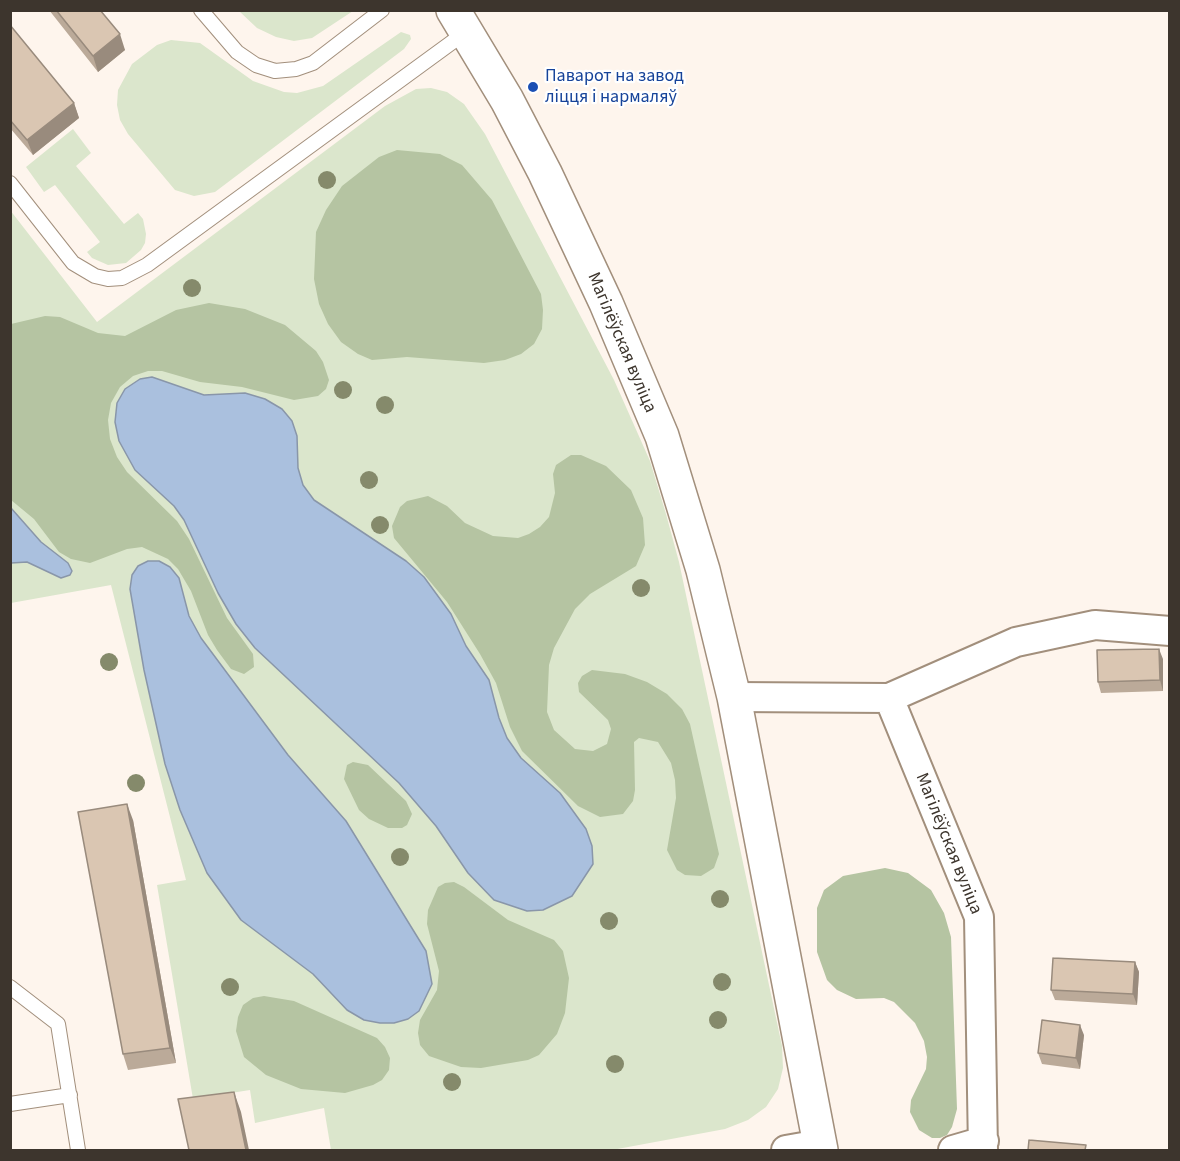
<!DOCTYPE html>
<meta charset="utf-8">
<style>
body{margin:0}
#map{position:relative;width:1180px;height:1161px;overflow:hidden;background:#fef5ed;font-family:"Source Sans 3",sans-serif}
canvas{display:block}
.frame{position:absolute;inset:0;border:12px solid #3d352d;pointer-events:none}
</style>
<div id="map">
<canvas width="1180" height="1161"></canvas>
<div class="frame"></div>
</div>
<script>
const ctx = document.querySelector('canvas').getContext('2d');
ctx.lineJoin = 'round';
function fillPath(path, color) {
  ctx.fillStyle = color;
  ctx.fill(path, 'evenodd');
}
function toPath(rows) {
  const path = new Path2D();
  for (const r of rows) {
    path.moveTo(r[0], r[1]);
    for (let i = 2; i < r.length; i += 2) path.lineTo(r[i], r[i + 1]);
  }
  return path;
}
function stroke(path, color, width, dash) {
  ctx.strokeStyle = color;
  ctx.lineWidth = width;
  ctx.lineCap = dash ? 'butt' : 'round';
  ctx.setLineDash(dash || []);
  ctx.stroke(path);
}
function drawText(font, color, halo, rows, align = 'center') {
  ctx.font = font + ' "Source Sans 3",sans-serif';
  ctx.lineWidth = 4.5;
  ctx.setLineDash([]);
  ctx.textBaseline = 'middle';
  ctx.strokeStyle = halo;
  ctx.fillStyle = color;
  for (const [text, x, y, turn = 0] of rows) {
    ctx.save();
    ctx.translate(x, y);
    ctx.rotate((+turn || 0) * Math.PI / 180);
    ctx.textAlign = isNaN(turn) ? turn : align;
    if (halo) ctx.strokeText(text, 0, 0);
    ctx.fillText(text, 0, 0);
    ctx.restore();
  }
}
const green = toPath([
 [239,11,353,11,312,38,294,41,276,37,257,28],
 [401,32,410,35,411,39,404,49,215,192,194,196,175,190,128,134,120,120,117,105,118,90,132,64,157,45,171,40,200,43,253,81,284,92,297,93,323,86],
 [431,88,447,92,464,104,485,134,614,380,650,461,666,514,679,562,782,1046,783,1068,778,1089,766,1107,748,1120,725,1129,612,1150,331,1150,324,1108,255,1123,250,1090,193,1099,157,885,186,880,111,585,11,603,10,210,97,322,385,106,416,89],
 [73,129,91,153,76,166,124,224,138,213,143,219,146,234,145,243,141,250,126,263,108,265,92,258,87,252,100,242,55,185,44,192,26,167]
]);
const forest = toPath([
 [397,150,440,154,462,165,492,200,541,294,543,310,542,329,534,344,521,354,505,360,484,363,407,357,372,360,358,354,341,342,328,324,319,304,314,279,316,232,326,210,342,186,379,157],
 [209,303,245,309,285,325,316,351,323,362,329,380,326,389,318,396,294,400,242,387,200,382,162,371,148,371,133,376,120,387,111,403,108,420,110,439,117,457,127,472,177,521,189,539,227,618,253,654,254,667,244,674,231,669,217,650,208,635,191,591,178,569,168,559,142,547,127,549,90,563,71,559,59,552,34,519,11,500,11,324,45,316,60,317,98,333,125,336,176,310],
 [571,455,581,455,606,466,631,490,643,518,645,545,636,566,590,594,575,609,554,648,549,665,547,712,554,730,575,749,593,751,607,744,611,729,608,720,579,692,578,683,582,676,592,670,625,674,647,682,667,694,682,709,690,724,719,854,714,868,701,876,685,875,677,870,667,850,676,798,675,780,671,763,658,742,639,738,634,742,635,790,633,801,623,814,600,817,578,806,522,751,510,727,496,683,480,654,447,602,394,538,392,526,400,507,407,501,428,496,447,506,465,523,493,536,518,538,529,534,540,527,549,517,555,493,553,474,556,465],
 [353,762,368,765,406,801,412,814,407,825,402,828,388,828,369,819,359,810,344,779,347,765],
 [885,868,908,873,931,890,944,913,951,937,957,1109,952,1127,947,1135,940,1138,932,1138,919,1130,910,1112,911,1100,926,1069,927,1057,924,1041,915,1023,894,1002,884,998,856,999,837,990,827,980,817,952,817,908,824,890,843,876],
 [454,882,464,887,508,920,554,940,563,951,569,978,565,1013,557,1034,539,1055,528,1060,481,1068,461,1067,429,1056,420,1045,418,1033,420,1020,437,990,439,971,427,924,428,910,438,887,445,883],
 [264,996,294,1001,377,1038,385,1047,390,1058,389,1070,382,1080,373,1085,345,1093,301,1089,266,1075,244,1057,236,1031,238,1017,243,1005,253,998]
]);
const water = toPath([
 [152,377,204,395,245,393,265,399,282,409,292,421,297,436,298,468,303,485,314,500,406,561,424,577,451,614,466,646,489,680,499,718,507,738,521,758,560,793,586,829,592,846,593,864,572,896,543,910,527,911,494,900,468,873,436,826,399,783,255,648,236,624,218,593,184,520,174,506,135,470,119,441,115,422,117,403,125,389,140,379,152,377],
 [11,508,41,542,68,563,72,571,70,575,61,578,27,562,11,563,11,508],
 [148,561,159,561,170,567,179,578,189,616,201,638,288,755,346,821,426,951,432,984,419,1011,408,1019,394,1023,380,1023,364,1020,347,1010,313,974,241,920,207,873,180,810,165,764,144,670,130,589,132,575,138,566,148,561]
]);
const lane = toPath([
 [201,10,237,52,256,65,275,71,296,69,313,63,382,10],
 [10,183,73,263,95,276,108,279,122,278,147,265,466,32],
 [10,987,58,1024,78,1150],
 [10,1104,70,1095]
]);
const street = toPath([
 [734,697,889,698,1016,642,1095,625,1170,631],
 [889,698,979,917,983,1150],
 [786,1150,820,1144],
 [953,1150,984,1141]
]);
const secondary = toPath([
 [453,10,507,100,545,173,606,303,662,436,703,570,734,697,821,1150]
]);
const trees = [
 [327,180],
 [192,288],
 [343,390],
 [385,405],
 [369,480],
 [380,525],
 [641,588],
 [109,662],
 [136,783],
 [400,857],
 [720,899],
 [609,921],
 [722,982],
 [230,987],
 [718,1020],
 [615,1064],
 [452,1082]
];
const wall = toPath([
 [49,10,100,10,125,50,98,72],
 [10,25,74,103,79,118,33,155,10,128],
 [1163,659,1163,691,1101,693,1098,682],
 [133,820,176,1063,128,1070,123,1054],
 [1135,962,1139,972,1137,1005,1055,1000,1051,990],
 [1084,1035,1080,1069,1042,1064,1038,1053]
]);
const shadedWall = toPath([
 [120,34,125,50,98,72,93,56],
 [74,103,79,118,33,155,27,140],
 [1159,649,1163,659,1163,691,1160,680],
 [127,804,133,820,176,1063,170,1048],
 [1135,962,1139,972,1137,1005,1133,994],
 [1080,1025,1084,1035,1080,1069,1076,1058],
 [234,1092,241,1112,249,1150,246,1150]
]);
const building = toPath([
 [56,10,100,10,120,34,93,56,56,10],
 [10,25,74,103,27,140,10,120,10,25],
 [1159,649,1160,680,1098,682,1097,650,1159,649],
 [127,804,170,1048,123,1054,78,812,127,804],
 [1053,958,1135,962,1133,994,1051,990,1053,958],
 [1042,1020,1080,1025,1076,1058,1038,1053,1042,1020],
 [234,1092,246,1150,189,1150,178,1099,234,1092],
 [1029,1140,1086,1145,1085,1150,1028,1150,1029,1140]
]);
const markers = [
 [533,87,6,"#1a4fb4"]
];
const transitNames = [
 ["Паварот на завод",545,77],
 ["ліцця і нармаляў",545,98]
];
const streetNames = [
 ["Магілёўская вуліца",621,343,67],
 ["Магілёўская вуліца",948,844,68]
];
fillPath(green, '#dbe6cc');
fillPath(forest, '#b5c4a2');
fillPath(water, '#aac0de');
stroke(water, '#8996a9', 1.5);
stroke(lane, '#a28f7c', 16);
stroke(street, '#a28f7c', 32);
stroke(secondary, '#a28f7c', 36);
stroke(lane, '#fff', 14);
stroke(street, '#fff', 28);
stroke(secondary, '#fff', 33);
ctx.fillStyle = '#858a6b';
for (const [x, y] of trees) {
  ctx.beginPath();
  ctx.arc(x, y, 9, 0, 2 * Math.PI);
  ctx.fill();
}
fillPath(wall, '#ba9');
fillPath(shadedWall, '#998b7d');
fillPath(building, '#dac6b2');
stroke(building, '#998b7d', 1.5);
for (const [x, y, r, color] of markers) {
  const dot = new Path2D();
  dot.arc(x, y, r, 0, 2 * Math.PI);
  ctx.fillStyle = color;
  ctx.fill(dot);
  stroke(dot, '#fff', 2);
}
drawText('18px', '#164399', '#fff', transitNames, 'left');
drawText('18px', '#3d352d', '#fff', streetNames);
</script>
